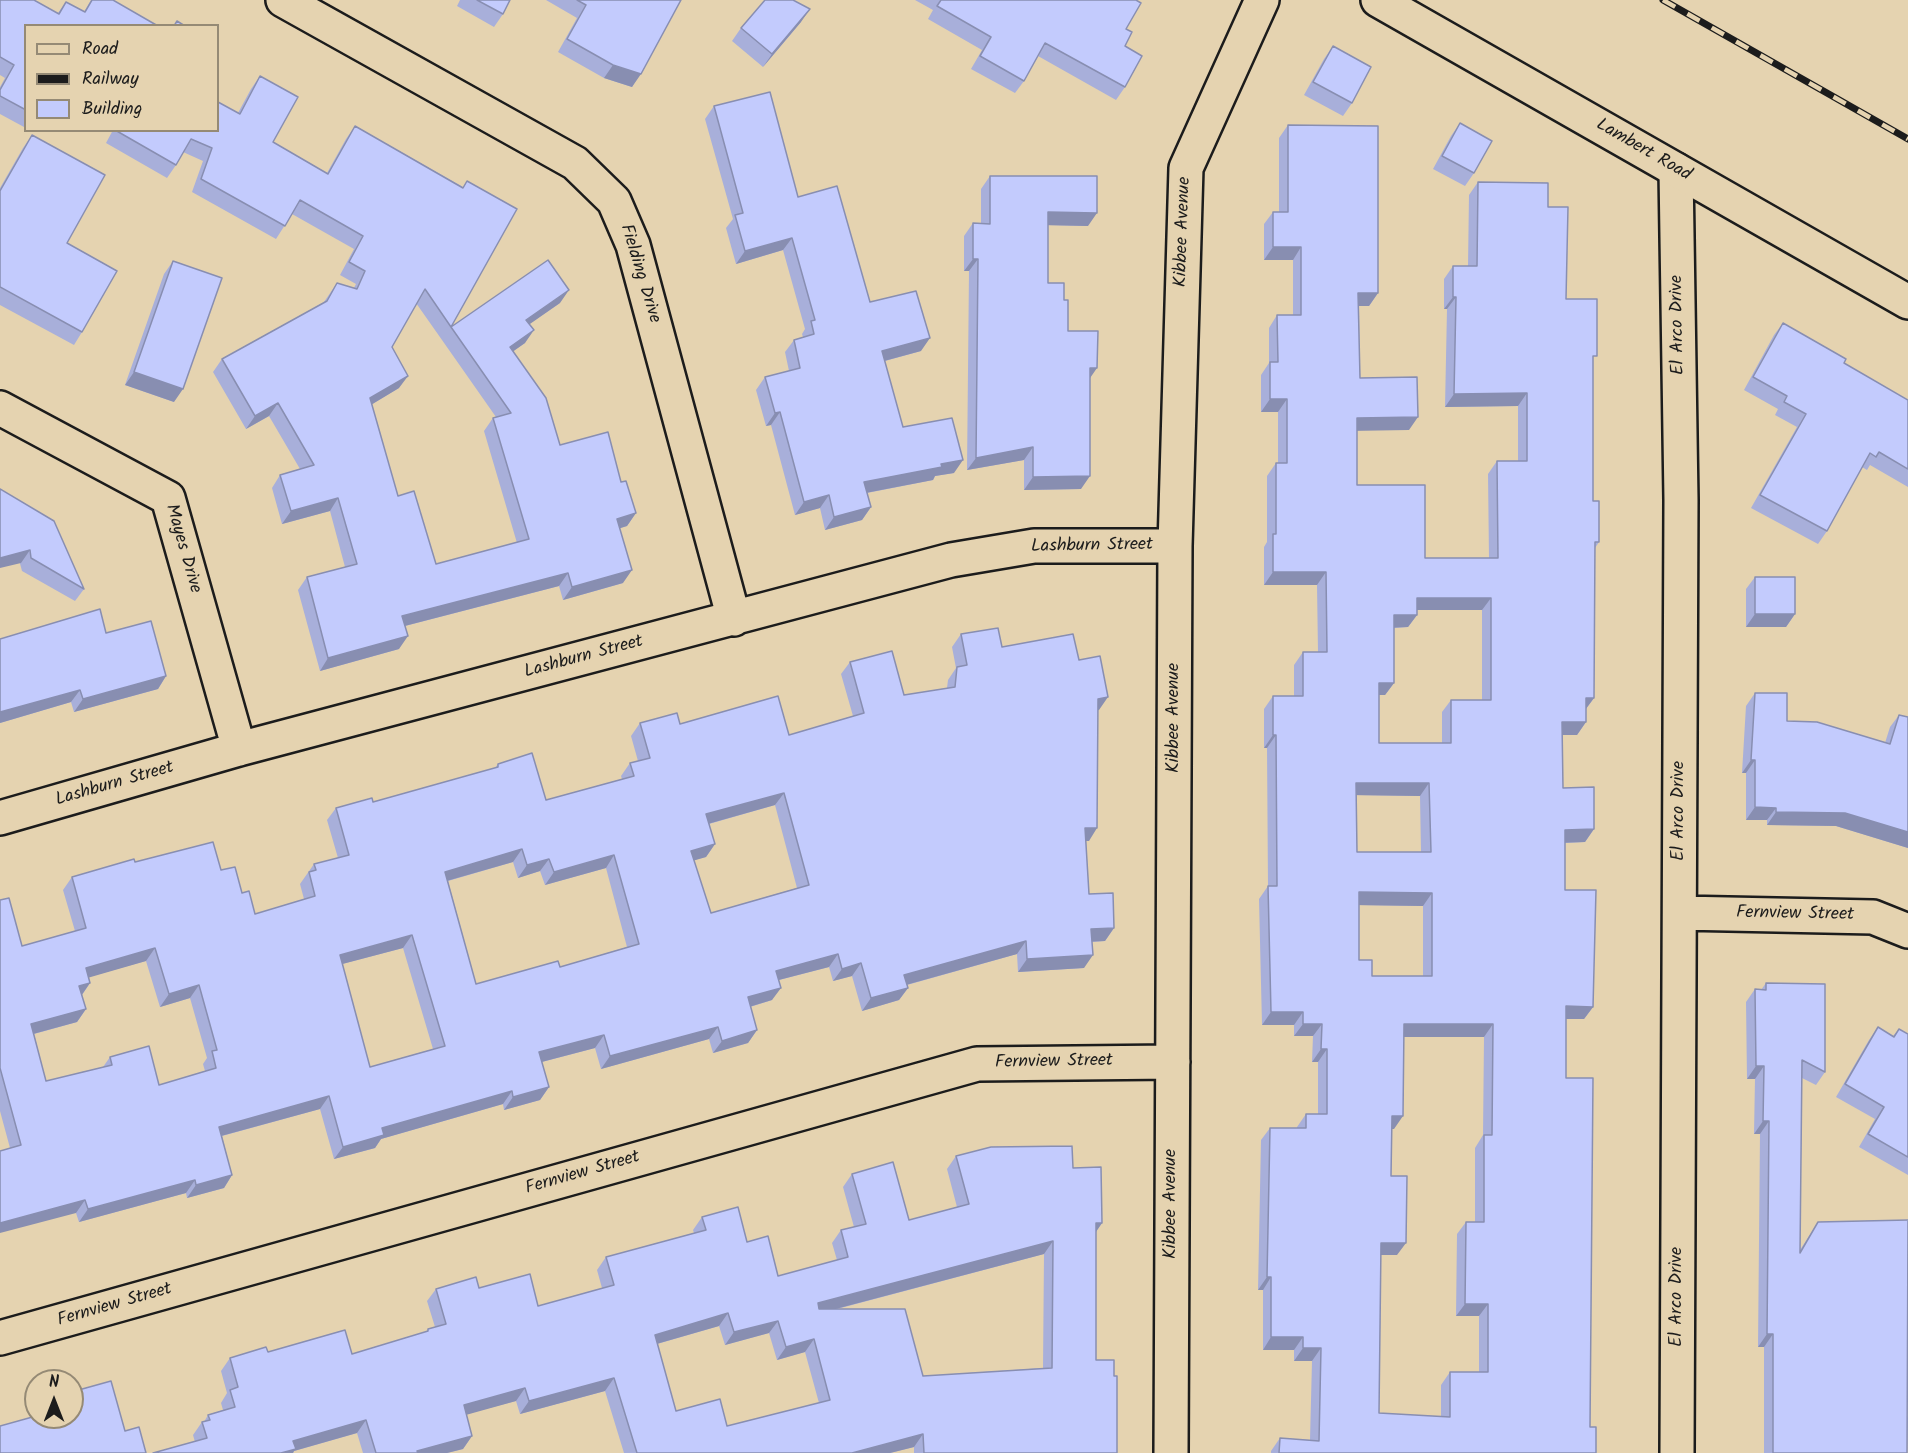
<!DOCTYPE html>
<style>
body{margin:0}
#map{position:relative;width:1908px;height:1453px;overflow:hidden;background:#e5d3b0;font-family:Kalam,sans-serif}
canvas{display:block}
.legend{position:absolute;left:24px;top:24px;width:195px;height:108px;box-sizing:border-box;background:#e5d3b0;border:2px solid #958a75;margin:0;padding:8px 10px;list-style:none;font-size:18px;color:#1c1c1c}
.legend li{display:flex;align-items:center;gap:12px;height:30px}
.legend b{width:30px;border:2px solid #958a75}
.north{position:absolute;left:24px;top:1369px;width:60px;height:60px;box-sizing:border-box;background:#e5d3b0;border:2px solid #958a75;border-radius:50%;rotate:0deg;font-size:16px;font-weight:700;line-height:24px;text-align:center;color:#1c1c1c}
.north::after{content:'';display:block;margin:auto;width:21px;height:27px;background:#1c1c1c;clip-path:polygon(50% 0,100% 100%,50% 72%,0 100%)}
</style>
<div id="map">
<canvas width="1908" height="1453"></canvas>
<ul class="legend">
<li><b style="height:8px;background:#e5d3b0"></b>Road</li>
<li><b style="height:8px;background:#1c1c1c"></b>Railway</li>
<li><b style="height:16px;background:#c3cbfd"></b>Building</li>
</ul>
<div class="north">N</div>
</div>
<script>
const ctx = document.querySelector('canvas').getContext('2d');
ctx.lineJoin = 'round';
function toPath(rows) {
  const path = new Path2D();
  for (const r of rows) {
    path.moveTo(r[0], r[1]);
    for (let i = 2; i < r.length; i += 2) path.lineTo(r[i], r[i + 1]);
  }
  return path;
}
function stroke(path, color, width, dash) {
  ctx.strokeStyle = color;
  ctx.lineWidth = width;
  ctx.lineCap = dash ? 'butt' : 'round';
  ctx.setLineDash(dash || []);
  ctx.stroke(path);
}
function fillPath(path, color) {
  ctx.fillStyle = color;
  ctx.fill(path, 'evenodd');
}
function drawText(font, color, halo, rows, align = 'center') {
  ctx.font = font + ' Kalam,sans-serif';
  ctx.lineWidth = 4.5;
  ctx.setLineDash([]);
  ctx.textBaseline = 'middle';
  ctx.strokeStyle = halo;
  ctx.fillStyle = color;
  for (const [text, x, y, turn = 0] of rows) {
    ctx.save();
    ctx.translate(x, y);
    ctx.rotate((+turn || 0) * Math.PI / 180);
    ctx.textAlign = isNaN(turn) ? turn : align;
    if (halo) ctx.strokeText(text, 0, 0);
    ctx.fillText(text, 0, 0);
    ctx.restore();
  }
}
const minor = toPath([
 [283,0,575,163,614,201,633,245,734,619],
 [1676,170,1681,500,1677,1453],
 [0,408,168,498,239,749],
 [0,818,239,749,951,560,1034,546,1175,546],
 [1680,913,1873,917,1908,931],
 [0,1338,977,1064,1173,1062],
 [1171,1453,1175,546,1186,168,1262,0]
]);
const secondary = toPath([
 [1378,0,1908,302]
]);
const rail = toPath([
 [1663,0,1908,139]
]);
const wall = toPath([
 [0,0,58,13,66,2,84,12,91,0,113,0,158,26,26,26,26,125,24,127,0,114,0,87,5,78,0,75],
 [460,0,510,0,503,14,494,27,457,6],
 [546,0,681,0,632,87,604,78,558,52,577,18],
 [915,0,1136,0,1126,29,1125,46,1125,87,1116,100,1038,56,1024,81,1015,93,971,69,982,50,928,19,933,10],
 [801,22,763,67,732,41,741,28],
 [1333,46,1352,103,1343,116,1304,95,1324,59],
 [260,76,273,142,327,173,346,139,355,126,463,187,467,181,451,327,442,340,416,303,392,347,399,388,372,404,398,496,436,564,517,543,484,431,493,418,496,417,442,340,451,327,560,303,529,324,525,343,513,351,560,445,621,482,636,513,627,526,620,528,623,583,563,600,559,586,405,626,399,649,320,671,298,590,307,577,345,567,330,511,282,524,272,488,280,475,300,469,269,416,246,429,213,372,222,359,324,302,337,283,354,288,356,284,340,275,354,249,292,214,276,239,192,192,203,161,183,152,176,165,167,178,106,143,113,130,218,130,238,113,251,89],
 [714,106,798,197,870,302,921,351,885,361,903,427,954,473,935,476,933,480,867,493,871,507,862,520,825,530,820,508,795,515,771,425,766,426,756,390,765,377,789,371,785,352,794,340,803,337,802,334,805,329,783,250,736,264,726,228,733,219,705,119],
 [1460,123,1474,173,1465,186,1433,169,1451,136],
 [1288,125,1378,293,1369,306,1359,306,1360,378,1409,430,1357,430,1357,485,1425,558,1489,558,1488,474,1497,461,1518,461,1518,406,1445,407,1447,309,1444,309,1444,279,1453,266,1468,266,1469,195,1478,182,1548,207,1566,299,1593,362,1593,501,1599,542,1595,548,1594,698,1586,709,1586,722,1577,735,1562,735,1563,788,1594,829,1585,842,1565,843,1565,890,1593,1007,1584,1019,1566,1019,1566,1078,1590,1427,1596,1453,1271,1453,1271,1451,1280,1438,1310,1440,1312,1361,1294,1361,1294,1350,1263,1350,1263,1290,1258,1290,1261,1140,1270,1128,1297,1128,1297,1127,1306,1114,1318,1114,1318,1062,1312,1062,1313,1036,1294,1036,1294,1025,1262,1025,1259,899,1268,886,1267,748,1264,748,1264,709,1273,696,1294,696,1294,665,1303,652,1318,652,1317,585,1264,585,1264,547,1267,542,1267,476,1276,463,1278,463,1278,412,1261,412,1261,375,1269,363,1269,328,1277,315,1293,315,1293,260,1264,260,1264,224,1273,212,1279,212,1279,138],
 [1417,610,1482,610,1482,700,1451,700,1442,712,1442,743,1379,743,1379,695,1385,695,1394,683,1394,628,1408,627,1417,615],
 [1356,795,1420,796,1421,852,1357,852],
 [1359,905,1423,906,1423,976,1372,976,1359,960],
 [1404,1037,1484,1037,1483,1135,1475,1148,1475,1222,1466,1222,1457,1234,1456,1316,1479,1316,1479,1372,1450,1372,1441,1385,1441,1417,1379,1413,1381,1255,1397,1255,1391,1176,1392,1129,1394,1129],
 [32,135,67,243,82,332,74,345,0,305,0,188,23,148],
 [990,176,1088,226,1048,225,1048,283,1064,300,1068,331,1090,378,1081,489,1024,490,1024,460,967,470,969,271,964,271,964,236,973,223,981,224,981,189],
 [173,261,174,402,125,385,164,274],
 [1783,323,1844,363,1908,400,1908,487,1870,465,1867,470,1862,467,1827,531,1818,544,1751,508,1797,427,1775,415,1778,409,1744,390,1774,335],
 [0,489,84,589,75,601,22,571],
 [1755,577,1795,614,1786,627,1746,627,1746,589],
 [106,633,166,676,158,689,74,712,71,702,0,723,0,639],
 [961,634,1002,647,1079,660,1099,710,1098,710,1089,841,1086,841,1089,894,1114,928,1105,941,1092,942,1084,968,1018,972,1017,954,907,985,908,988,899,1000,862,1011,852,976,833,981,829,967,779,980,772,1000,750,1007,757,1030,748,1043,713,1053,709,1039,601,1069,595,1048,542,1062,549,1087,540,1100,504,1110,503,1104,381,1139,375,1148,334,1159,320,1109,222,1136,232,1175,224,1188,187,1198,186,1193,79,1222,76,1213,10,1148,0,1111,0,900,22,946,75,931,63,890,72,877,135,862,221,870,242,893,255,914,304,899,300,884,314,864,338,858,327,820,336,808,373,802,495,768,498,764,546,800,622,779,621,776,630,763,638,761,631,736,640,723,680,724,789,735,853,716,841,674,850,662,904,695,947,688,948,680,956,668,952,647],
 [775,805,797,888,711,913,694,860,706,857,715,844,709,824],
 [513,862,518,878,540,871,545,885,606,868,627,947,560,967,476,984,448,881],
 [403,948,433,1049,370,1067,342,964],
 [146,961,160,1007,190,998,207,1058,203,1064,205,1071,159,1085,110,1057,103,1067,46,1081,34,1034,77,1022,86,1009,82,995,90,983,88,977],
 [1755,693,1787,721,1885,743,1890,727,1899,715,1908,717,1908,848,1836,826,1767,825,1767,820,1746,820,1746,773,1742,773,1746,706],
 [1766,983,1825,1072,1816,1085,1802,1078,1800,1250,1818,1222,1908,1418,1907,1453,1764,1453,1764,1347,1758,1347,1760,1134,1754,1134,1755,1079,1747,1079,1746,1002,1755,989,1761,990],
 [1878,1027,1893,1036,1899,1029,1908,1034,1908,1175,1859,1147,1875,1119,1836,1097,1869,1040],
 [956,1156,1073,1168,1102,1223,1096,1232,1096,1360,1114,1376,1117,1453,914,1453,914,1447,890,1453,624,1453,605,1391,520,1414,516,1401,466,1414,472,1436,463,1449,447,1453,363,1453,357,1433,294,1451,293,1453,153,1453,195,1442,193,1435,202,1422,204,1422,208,1415,223,1410,221,1403,227,1393,221,1371,230,1358,268,1352,352,1354,426,1332,428,1329,435,1327,427,1301,436,1289,479,1288,538,1306,602,1288,597,1270,606,1257,694,1233,693,1230,702,1217,747,1242,778,1276,837,1260,832,1243,841,1230,854,1227,843,1187,852,1174,909,1220,957,1207,947,1169],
 [1044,1254,1043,1368,923,1376,837,1309],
 [719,1326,725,1345,769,1333,777,1360,805,1352,819,1403,727,1426,676,1411,657,1344],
 [75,1391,125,1431,146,1453,72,1417,72,1395]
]);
const shadedWall = toPath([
 [810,9,801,22,763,67,772,54],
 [613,65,641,74,632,87,604,78],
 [1048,212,1097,213,1088,226,1039,225],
 [792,238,783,250,736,264,745,251],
 [1273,247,1301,247,1293,260,1264,260],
 [973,259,978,259,969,271,964,271],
 [569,290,560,303,517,333,526,320],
 [1358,293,1378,293,1369,306,1349,306],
 [1453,297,1456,297,1447,309,1444,309],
 [534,330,525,343,501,360,510,347],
 [930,338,921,351,873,364,882,351],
 [1090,368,1097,368,1088,381],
 [134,372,183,389,174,402,125,385],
 [408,376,399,388,361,411,370,398],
 [1527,393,1518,406,1445,407,1454,394],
 [1270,399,1287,399,1278,412,1261,412],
 [278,403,269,416,246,429,255,416],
 [780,412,771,425,766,426,775,413],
 [1418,417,1409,430,1348,431,1357,418],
 [1033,447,1024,460,967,470,976,458],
 [963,460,954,473,935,476,933,480,855,495,864,482,941,464],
 [1090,476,1081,489,1024,490,1033,477],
 [829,495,820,508,795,515,804,502],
 [338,498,330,511,282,524,291,511],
 [871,507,862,520,825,530,834,517],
 [636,513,627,526,608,532,617,519],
 [30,550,21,563,0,568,0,558],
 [632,570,623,583,563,600,572,587],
 [1273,572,1326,572,1317,585,1264,585],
 [568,573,559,586,393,629,402,616],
 [1417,598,1491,598,1482,610,1408,610],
 [1755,614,1795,614,1786,627,1746,627],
 [1394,615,1417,615,1408,627,1385,628],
 [408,636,399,649,320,671,328,658],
 [166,676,158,689,74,712,83,699],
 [1379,683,1394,683,1385,695,1370,695],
 [80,690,71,702,0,723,0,712],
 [1108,697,1099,710,1089,712,1098,699],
 [1586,698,1594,698,1585,710],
 [1562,722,1586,722,1577,735,1553,735],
 [1273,735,1276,735,1267,748,1264,748],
 [1751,760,1755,760,1746,773,1742,773],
 [1356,783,1429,783,1420,796,1347,795],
 [784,793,775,805,697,827,706,814],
 [1755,807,1776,808,1767,820,1746,820],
 [1776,812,1845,813,1908,832,1908,848,1836,826,1767,825],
 [1085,828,1097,828,1089,841,1076,841],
 [1594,829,1585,842,1556,843,1565,830],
 [715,844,706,857,682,864,691,851],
 [522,849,513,862,436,884,445,872],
 [614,855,606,868,545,885,554,872],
 [549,859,540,871,518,878,527,865],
 [1359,892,1432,893,1423,906,1350,905],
 [1114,928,1105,941,1083,942,1091,929],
 [412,935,403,948,331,967,340,955],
 [1026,941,1017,954,895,988,904,975],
 [155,948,146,961,77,981,86,968],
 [838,954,829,967,767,983,776,971],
 [1093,955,1084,968,1018,972,1027,959],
 [861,963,852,976,833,981,842,969],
 [90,983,81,996,79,986],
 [199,985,190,998,160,1007,169,994],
 [781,988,772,1000,739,1010,748,997],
 [908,988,899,1000,862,1011,871,998],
 [1566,1006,1593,1007,1584,1019,1557,1019],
 [86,1009,77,1022,22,1037,31,1024],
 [1271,1012,1303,1012,1294,1025,1262,1025],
 [1303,1024,1322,1024,1313,1036,1294,1036],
 [1404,1024,1493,1024,1484,1037,1395,1037],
 [718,1027,709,1039,601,1069,610,1056],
 [757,1030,748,1043,713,1053,722,1041],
 [604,1035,595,1048,530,1065,539,1052],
 [1321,1049,1327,1049,1318,1062,1312,1062],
 [1756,1066,1764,1066,1755,1079,1747,1079],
 [549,1087,540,1100,504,1110,513,1097],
 [512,1091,503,1104,381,1139,375,1148,334,1159,343,1147,382,1128],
 [329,1096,320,1109,210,1139,219,1127],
 [1392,1116,1403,1116,1394,1129,1383,1129],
 [1763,1121,1769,1121,1760,1134,1754,1134],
 [232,1175,224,1188,187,1198,196,1185],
 [195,1180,186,1193,79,1222,88,1209],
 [85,1200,76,1213,0,1233,0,1223],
 [1096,1223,1102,1223,1093,1236],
 [1053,1241,1044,1254,809,1316,818,1303],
 [1381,1243,1406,1243,1397,1255,1372,1255],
 [1267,1277,1271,1277,1263,1290,1258,1290],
 [1465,1304,1488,1304,1479,1316,1456,1316],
 [728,1313,719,1326,646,1347,655,1335],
 [778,1321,769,1333,725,1345,734,1332],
 [1767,1334,1773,1334,1764,1347,1758,1347],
 [1271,1337,1303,1337,1294,1350,1263,1350],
 [814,1339,805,1352,777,1360,786,1347],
 [1303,1348,1321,1348,1312,1361,1294,1361],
 [614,1378,605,1391,520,1414,529,1401],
 [525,1388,516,1401,455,1418,464,1405],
 [366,1420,357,1433,294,1451,293,1453,281,1453,293,1441],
 [923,1434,914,1447,890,1453,852,1453],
 [472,1436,463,1449,447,1453,416,1453,417,1451]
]);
const building = toPath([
 [0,0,34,0,59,14,66,2,85,12,92,0,113,0,158,26,26,26,26,110,0,96,0,90,14,65,0,57,0,0],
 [477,0,510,0,503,14,477,0],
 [577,0,681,0,641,74,613,65,567,39,586,5,577,0],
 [765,0,793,0,810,9,772,54,741,28,765,0],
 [941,0,1136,0,1141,3,1126,29,1132,32,1125,46,1142,56,1125,87,1045,43,1024,81,980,56,991,37,937,6,941,0],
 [177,21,185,26,174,26,177,21],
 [1333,46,1371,67,1352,103,1313,82,1333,46],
 [260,76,298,97,273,142,328,174,355,126,463,188,467,181,517,209,451,327,425,289,392,347,408,376,370,398,398,496,414,491,436,564,529,539,493,418,511,413,451,327,548,260,569,290,526,320,534,330,510,347,546,398,560,445,608,432,621,482,626,481,636,513,617,519,632,570,572,587,568,573,402,616,408,636,328,658,307,577,357,564,338,498,291,511,280,475,314,465,278,403,255,416,222,359,327,301,337,283,357,289,365,271,349,262,363,236,300,200,285,226,201,179,212,148,191,139,176,165,115,130,218,130,218,102,240,114,260,76],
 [770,92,798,197,837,186,870,302,916,291,930,338,882,351,903,427,952,418,963,460,941,464,942,467,864,482,871,507,834,517,829,495,804,502,780,412,775,413,765,377,800,368,794,340,814,334,811,321,815,320,792,238,745,251,735,215,743,213,714,106,770,92],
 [1460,123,1492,141,1474,173,1442,156,1460,123],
 [1288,125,1378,126,1378,293,1358,293,1360,378,1417,377,1418,417,1357,418,1357,485,1425,485,1425,558,1498,558,1497,461,1527,461,1527,393,1454,394,1456,297,1453,297,1453,266,1477,266,1478,182,1548,183,1548,207,1568,207,1566,299,1597,299,1597,356,1593,356,1593,501,1599,501,1599,542,1595,542,1594,698,1586,698,1586,722,1562,722,1563,788,1594,787,1594,829,1565,830,1565,890,1596,890,1593,1007,1566,1006,1566,1078,1593,1078,1590,1427,1596,1427,1596,1453,1279,1453,1280,1438,1319,1441,1321,1348,1303,1348,1303,1337,1271,1337,1271,1277,1267,1277,1270,1128,1306,1128,1306,1114,1327,1114,1327,1049,1321,1049,1322,1024,1303,1024,1303,1012,1271,1012,1268,886,1277,886,1276,735,1273,735,1273,696,1303,696,1303,652,1327,652,1326,572,1273,572,1273,534,1276,534,1276,463,1287,463,1287,399,1270,399,1270,362,1278,362,1277,315,1301,315,1301,247,1273,247,1273,212,1288,212,1288,125],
 [1417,598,1491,598,1491,700,1451,700,1451,743,1379,743,1379,683,1394,683,1394,615,1417,615,1417,598],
 [1356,783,1429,783,1431,852,1357,852,1356,783],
 [1359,892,1432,893,1432,976,1372,976,1372,960,1359,960,1359,892],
 [1404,1024,1493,1024,1492,1135,1484,1135,1484,1222,1466,1222,1465,1304,1488,1304,1488,1372,1450,1372,1450,1417,1379,1413,1381,1243,1406,1243,1407,1176,1391,1176,1392,1116,1403,1116,1404,1024],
 [32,135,105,175,67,243,117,271,82,332,0,287,0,191,32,135],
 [990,176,1097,176,1097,213,1048,212,1048,283,1064,283,1064,300,1068,300,1068,331,1098,331,1097,368,1090,368,1090,476,1033,477,1033,447,976,458,978,259,973,259,973,223,990,224,990,176],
 [173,261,222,278,183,389,134,372,173,261],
 [1783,323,1846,359,1844,363,1908,400,1908,469,1879,452,1876,457,1870,453,1827,531,1760,495,1806,414,1784,402,1787,396,1753,377,1783,323],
 [0,489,54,521,84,589,31,558,30,550,0,558,0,489],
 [1755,577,1795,577,1795,614,1755,614,1755,577],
 [100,609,106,633,151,621,166,676,83,699,80,690,0,712,0,639,100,609],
 [998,628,1002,647,1073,634,1079,660,1100,656,1108,697,1098,699,1097,828,1085,828,1089,894,1113,893,1114,928,1091,929,1093,955,1027,959,1026,941,904,975,908,988,871,998,861,963,842,969,838,954,776,971,781,988,748,997,757,1030,722,1041,718,1027,610,1056,604,1035,539,1052,549,1087,513,1097,512,1091,382,1128,384,1135,343,1147,329,1096,219,1127,232,1175,196,1185,195,1180,88,1209,85,1200,0,1223,0,1151,21,1145,0,1068,0,900,9,898,22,946,86,928,72,877,134,859,135,862,213,842,221,870,235,867,242,893,249,891,255,914,315,896,309,872,316,870,314,864,349,855,336,808,372,798,373,802,498,767,498,764,532,753,546,800,634,776,630,763,650,758,640,723,677,713,680,724,778,696,789,735,864,713,850,662,892,651,904,695,955,687,957,667,967,665,961,634,998,628],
 [784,793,809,885,711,913,691,851,715,844,706,814,784,793],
 [522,849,527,865,549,859,554,872,614,855,639,944,560,967,558,961,476,984,445,872,522,849],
 [412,935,445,1046,370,1067,340,955,412,935],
 [155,948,169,994,199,985,217,1050,212,1051,216,1068,159,1085,149,1046,110,1057,112,1065,46,1081,31,1024,86,1009,79,986,90,983,86,968,155,948],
 [1755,693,1787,693,1787,721,1817,722,1890,744,1899,715,1908,717,1908,832,1845,813,1776,812,1776,808,1755,807,1755,760,1751,760,1755,693],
 [1766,983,1825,984,1825,1072,1802,1060,1800,1253,1818,1222,1908,1220,1907,1453,1773,1453,1773,1334,1767,1334,1769,1121,1763,1121,1764,1066,1756,1066,1755,989,1766,990,1766,983],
 [1878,1027,1894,1037,1899,1029,1908,1034,1908,1157,1868,1134,1884,1107,1845,1084,1878,1027],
 [1072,1146,1073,1168,1101,1167,1102,1223,1096,1223,1096,1360,1114,1360,1114,1376,1117,1376,1117,1453,924,1453,923,1434,852,1453,637,1453,614,1378,529,1401,525,1388,464,1405,472,1436,417,1451,418,1453,376,1453,366,1420,293,1441,296,1449,281,1453,153,1453,207,1438,202,1422,210,1420,208,1415,235,1407,230,1390,238,1387,230,1358,266,1347,268,1352,345,1330,352,1354,428,1331,428,1329,446,1324,436,1289,476,1277,479,1288,530,1274,538,1306,614,1285,606,1257,706,1230,702,1217,738,1207,747,1242,768,1236,778,1276,848,1257,841,1230,866,1224,852,1174,893,1162,909,1220,969,1204,956,1156,991,1147,1072,1146],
 [1053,1241,1052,1368,923,1376,905,1309,819,1309,818,1303,1053,1241],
 [728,1313,734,1332,778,1321,786,1347,814,1339,830,1400,727,1426,720,1399,676,1411,655,1335,728,1313],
 [111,1381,125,1431,139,1427,146,1453,0,1453,0,1426,36,1416,36,1417,72,1417,72,1406,78,1404,75,1391,111,1381]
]);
const streetNames = [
 ["Lambert Road",1643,151,30],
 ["Kibbee Avenue",1184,232,-88],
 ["Fielding Drive",639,274,73],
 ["El Arco Drive",1679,325,-91],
 ["Lashburn Street",1092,547,-1],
 ["Mayes Drive",182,549,74],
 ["Lashburn Street",584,658,-15],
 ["Kibbee Avenue",1175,718,-90],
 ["Lashburn Street",115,785,-16],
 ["El Arco Drive",1680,811,-90],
 ["Fernview Street",1795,915,1],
 ["Fernview Street",1054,1063,-1],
 ["Fernview Street",583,1174,-16],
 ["Kibbee Avenue",1172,1204,-90],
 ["El Arco Drive",1678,1297,-90],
 ["Fernview Street",115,1306,-16]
];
stroke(minor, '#1c1c1c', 38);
stroke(secondary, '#1c1c1c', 38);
stroke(minor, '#e5d3b0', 33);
stroke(secondary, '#e5d3b0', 33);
stroke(rail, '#1c1c1c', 7);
stroke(rail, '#e5d3b0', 4.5, [14]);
fillPath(wall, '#a8afda');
fillPath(shadedWall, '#888eb1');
fillPath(building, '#c3cbfd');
stroke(building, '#888eb1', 1.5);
drawText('18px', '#1c1c1c', '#e5d3b0', streetNames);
</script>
